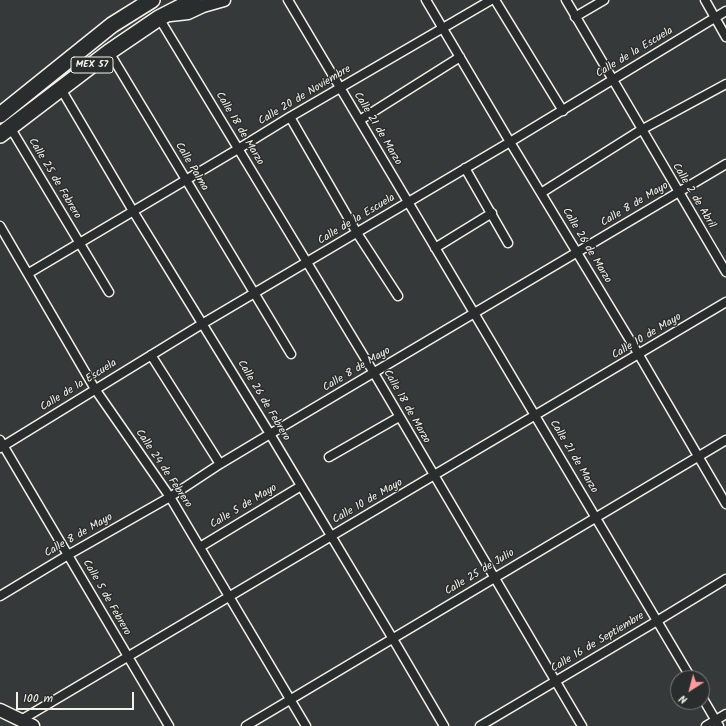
<!DOCTYPE html>
<style>
body{margin:0}
#map{position:relative;width:726px;height:726px;overflow:hidden;background:#363939;font-family:Kalam,sans-serif}
canvas{display:block}
.north{position:absolute;left:670px;top:670px;width:40px;height:40px;box-sizing:border-box;background:#2a2d2e;border:1px solid #7b7b78;border-radius:50%;rotate:216deg;font-size:11px;font-weight:700;line-height:16px;text-align:center;color:#f4f1e8}
.north::after{content:'';display:block;margin:auto;width:14px;height:18px;background:#ff9aa2;clip-path:polygon(50% 0,100% 100%,50% 72%,0 100%)}
.scale{position:absolute;left:16px;top:692px;width:118px;height:18px;box-sizing:border-box;border:2px solid #f4f1e8;border-top:0;padding-left:5px;font-size:12px;line-height:14px;white-space:nowrap;color:#f4f1e8;-webkit-text-stroke:3px #2a2d2e;paint-order:stroke}
</style>
<div id="map">
<canvas width="726" height="726"></canvas>
<div class="north">N</div>
<div class="scale">100 m</div>
</div>
<script>
const ctx = document.querySelector('canvas').getContext('2d');
ctx.lineJoin = 'round';
function toPath(rows) {
  const path = new Path2D();
  for (const r of rows) {
    path.moveTo(r[0], r[1]);
    for (let i = 2; i < r.length; i += 2) path.lineTo(r[i], r[i + 1]);
  }
  return path;
}
function stroke(path, color, width, dash) {
  ctx.strokeStyle = color;
  ctx.lineWidth = width;
  ctx.lineCap = dash ? 'butt' : 'round';
  ctx.setLineDash(dash || []);
  ctx.stroke(path);
}
function drawText(font, color, halo, rows, align = 'center') {
  ctx.font = font + ' Kalam,sans-serif';
  ctx.lineWidth = 3;
  ctx.setLineDash([]);
  ctx.textBaseline = 'middle';
  ctx.strokeStyle = halo;
  ctx.fillStyle = color;
  for (const [text, x, y, turn = 0] of rows) {
    ctx.save();
    ctx.translate(x, y);
    ctx.rotate((+turn || 0) * Math.PI / 180);
    ctx.textAlign = isNaN(turn) ? turn : align;
    if (halo) ctx.strokeText(text, 0, 0);
    ctx.fillText(text, 0, 0);
    ctx.restore();
  }
}
const street = toPath([
 [288,0,691,678],
 [426,0,510,142,639,355,726,504],
 [495,0,563,111],
 [566,0,726,272],
 [705,0,726,37],
 [575,17,604,0],
 [159,18,374,373,582,726],
 [109,52,291,354],
 [61,89,133,211,270,434,393,639,444,726],
 [290,117,357,233,398,296],
 [360,120,460,57],
 [10,127,109,292],
 [465,168,508,243],
 [541,193,641,130,726,84],
 [0,226,95,389,170,497,306,726],
 [435,248,492,213],
 [29,273,238,149,290,117,491,0],
 [151,355,220,464],
 [0,440,169,726],
 [0,448,202,324,510,142,726,11],
 [329,457,399,417],
 [200,547,301,486],
 [0,596,68,555,170,497,220,464,270,434,726,164],
 [702,697,719,726],
 [21,720,726,302],
 [246,726,726,440],
 [480,726,657,621,726,579],
 [706,726,726,714]
]);
const secondary = toPath([
 [170,15,188,13,203,6,224,0],
 [0,710,33,726]
]);
const highway = toPath([
 [0,115,112,25,152,0],
 [0,135,109,52,159,18,194,0]
]);
const shields = [
 [92,65,42]
];
const shieldNames = [
 ["MEX 57",92,65]
];
const streetNames = [
 ["Calle de la Escuela",635,53,-31],
 ["Calle 20 de Noviembre",305,96,-31],
 ["Calle 18 de Marzo",239,129,59],
 ["Calle 21 de Marzo",377,129,59],
 ["Calle Palma",191,167,59],
 ["Calle 25 de Febrero",54,179,59],
 ["Calle 2 de Abril",693,196,59],
 ["Calle 8 de Mayo",635,205,-31],
 ["Calle de la Escuela",357,220,-31],
 ["Calle 26 de Marzo",586,246,59],
 ["Calle 10 de Mayo",647,337,-31],
 ["Calle 8 de Mayo",357,370,-31],
 ["Calle de la Escuela",79,386,-32],
 ["Calle 26 de Febrero",263,401,59],
 ["Calle 18 de Marzo",406,407,60],
 ["Calle 21 de Marzo",573,457,59],
 ["Calle 24 de Febrero",163,469,56],
 ["Calle 10 de Mayo",368,502,-30],
 ["Calle 5 de Mayo",244,507,-31],
 ["Calle 8 de Mayo",79,536,-30],
 ["Calle 25 de Julio",480,573,-31],
 ["Calle 5 de Febrero",106,598,60],
 ["Calle 16 de Septiembre",598,643,-31]
];
stroke(street, '#f4f1e8', 11);
stroke(secondary, '#f4f1e8', 15);
stroke(highway, '#f4f1e8', 18);
stroke(street, '#2a2d2e', 8);
stroke(secondary, '#2a2d2e', 12);
stroke(highway, '#2a2d2e', 15);
for (const [x, y, w] of shields) {
  const box = new Path2D();
  box.roundRect(x - w / 2, y - 8, w, 16, 3);
  ctx.fillStyle = '#2a2d2e';
  ctx.fill(box);
  stroke(box, '#f4f1e8', 1);
}
drawText('bold 10px', '#f4f1e8', null, shieldNames);
drawText('11px', '#f4f1e8', '#2a2d2e', streetNames);
</script>
